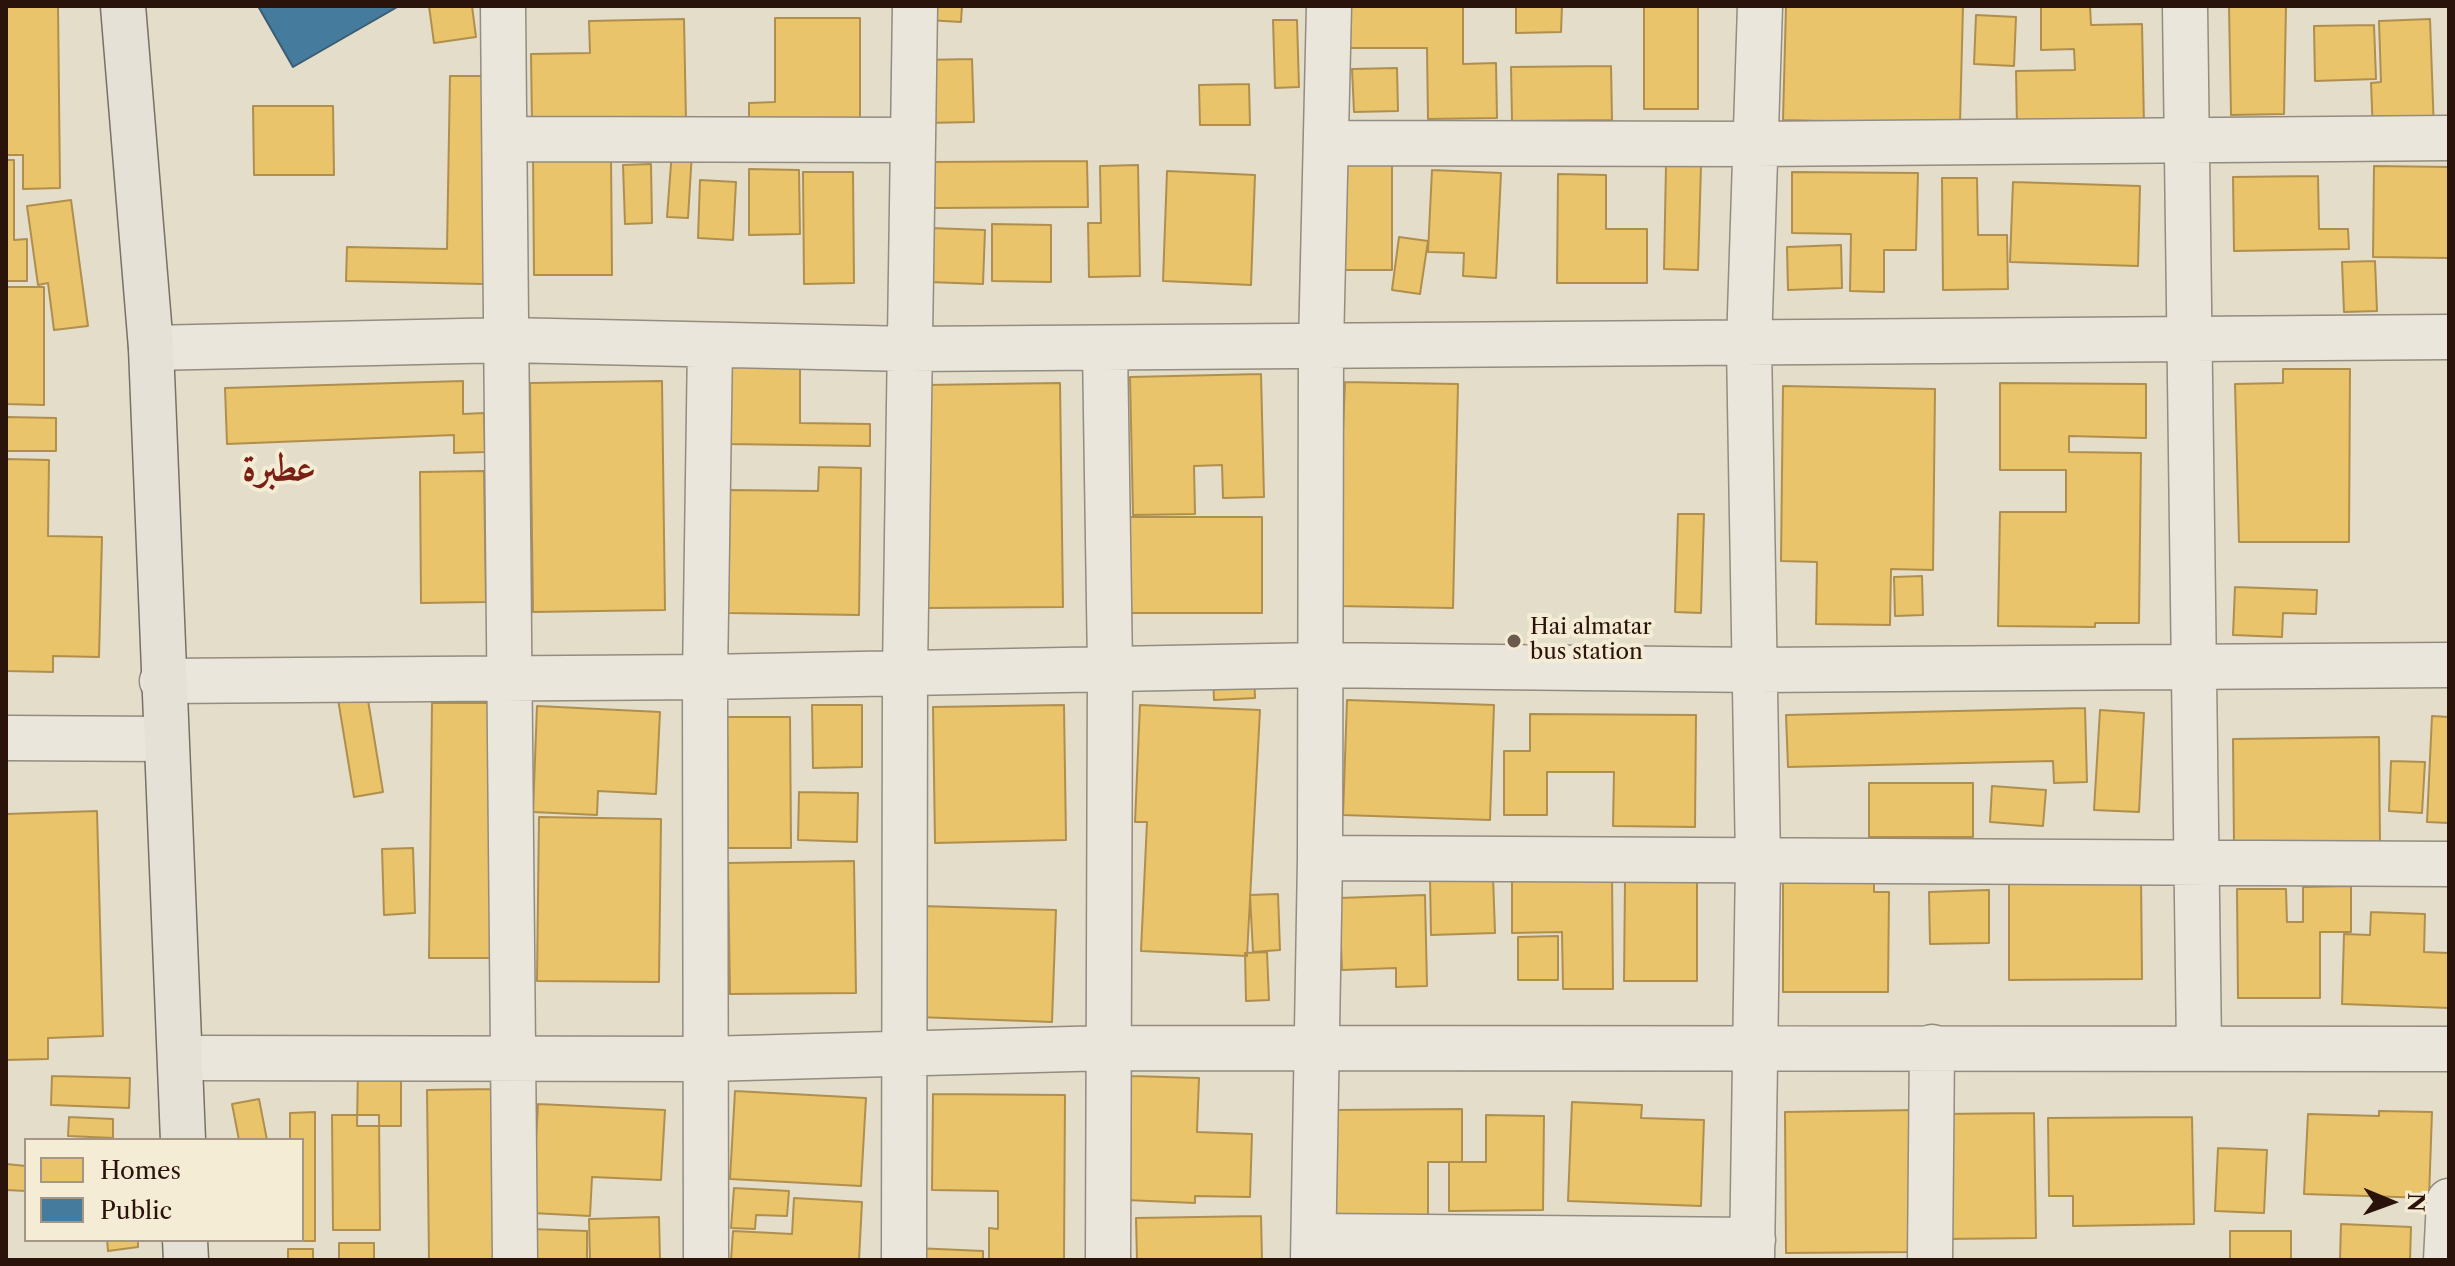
<!DOCTYPE html>
<meta charset="utf-8">
<style>
body{margin:0}
#map{position:relative;width:2455px;height:1266px;overflow:hidden;background:#e4ddc9;font-family:"Libre Caslon Text",serif}
canvas{display:block}
.frame{position:absolute;inset:0;border:8px solid #2a130b;pointer-events:none}
.legend{position:absolute;left:24px;top:1138px;width:280px;height:104px;box-sizing:border-box;background:#f5ecd5;border:2px solid #a49584;margin:0;padding:10px 14px;list-style:none;font-size:24px;color:#2a130b}
.legend li{display:flex;align-items:center;gap:16px;height:40px}
.legend b{width:40px;border:2px solid #a49584}
.north{position:absolute;left:2351px;top:1162px;width:80px;height:80px;-webkit-text-stroke:6px #f5ecd5;paint-order:stroke;rotate:91deg;font-size:22px;font-weight:700;line-height:32px;text-align:center;color:#2a130b}
.north::after{content:'';display:block;margin:auto;width:28px;height:36px;background:#2a130b;clip-path:polygon(50% 0,100% 100%,50% 72%,0 100%)}
</style>
<div id="map">
<canvas width="2455" height="1266"></canvas>
<div class="frame"></div>
<ul class="legend">
<li><b style="height:22px;background:#e9c46a"></b>Homes</li>
<li><b style="height:22px;background:#457b9d"></b>Public</li>
</ul>
<div class="north">N</div>
</div>
<script>
const ctx = document.querySelector('canvas').getContext('2d');
ctx.lineJoin = 'round';
function fillPath(path, color) {
  ctx.fillStyle = color;
  ctx.fill(path, 'evenodd');
}
function toPath(rows) {
  const path = new Path2D();
  for (const r of rows) {
    path.moveTo(r[0], r[1]);
    for (let i = 2; i < r.length; i += 2) path.lineTo(r[i], r[i + 1]);
  }
  return path;
}
function stroke(path, color, width, dash) {
  ctx.strokeStyle = color;
  ctx.lineWidth = width;
  ctx.lineCap = dash ? 'butt' : 'round';
  ctx.setLineDash(dash || []);
  ctx.stroke(path);
}
function drawText(font, color, halo, rows, align = 'center') {
  ctx.font = font + ' "Libre Caslon Text",Amiri,serif';
  ctx.lineWidth = 8;
  ctx.setLineDash([]);
  ctx.textBaseline = 'middle';
  ctx.strokeStyle = halo;
  ctx.fillStyle = color;
  for (const [text, x, y, turn = 0] of rows) {
    ctx.save();
    ctx.translate(x, y);
    ctx.rotate((+turn || 0) * Math.PI / 180);
    ctx.textAlign = isNaN(turn) ? turn : align;
    if (halo) ctx.strokeText(text, 0, 0);
    ctx.fillText(text, 0, 0);
    ctx.restore();
  }
}
const homes = toPath([
 [6,6,58,6,60,188,23,189,23,155,6,155,6,6],
 [429,6,472,6,476,37,434,43,429,6],
 [928,6,962,6,961,22,927,20,928,6],
 [1350,6,1463,6,1463,64,1496,63,1497,118,1428,119,1427,48,1350,48,1350,6],
 [1516,6,1562,6,1561,32,1516,33,1516,6],
 [1644,6,1698,6,1698,109,1644,109,1644,6],
 [1786,6,1963,6,1960,124,1783,120,1786,6],
 [2041,6,2090,6,2091,25,2142,24,2144,125,2017,128,2016,71,2075,70,2074,49,2041,50,2041,6],
 [2229,6,2286,6,2284,114,2231,115,2229,6],
 [1976,15,2016,17,2014,66,1974,64,1976,15],
 [775,18,860,18,860,126,749,127,749,103,775,102,775,18],
 [684,19,686,121,532,123,531,54,590,53,589,21,684,19],
 [2430,19,2434,131,2373,133,2371,83,2381,82,2379,21,2430,19],
 [1273,20,1297,20,1299,87,1275,88,1273,20],
 [2374,25,2376,79,2315,81,2314,26,2374,25],
 [972,59,974,122,924,123,922,60,972,59],
 [1611,66,1612,120,1512,121,1511,67,1611,66],
 [1397,68,1398,111,1354,112,1352,69,1397,68],
 [450,76,487,76,484,284,346,281,347,247,447,249,450,76],
 [1249,84,1250,125,1200,125,1199,85,1249,84],
 [253,106,333,106,334,175,254,175,253,106],
 [672,151,692,152,688,218,667,217,672,151],
 [533,154,611,154,612,275,534,275,533,154],
 [6,160,14,160,14,240,27,239,27,281,6,281,6,160],
 [1345,160,1392,160,1392,270,1345,270,1345,160],
 [1087,161,1088,207,934,208,934,162,1087,161],
 [651,164,652,223,625,224,623,165,651,164],
 [1138,165,1140,276,1089,277,1088,223,1101,223,1100,166,1138,165],
 [1666,165,1701,166,1698,270,1664,269,1666,165],
 [2374,166,2449,167,2449,258,2373,257,2374,166],
 [749,169,799,170,800,234,749,235,749,169],
 [1432,170,1501,173,1496,278,1463,276,1464,253,1428,252,1432,170],
 [1167,171,1255,175,1251,285,1163,281,1167,171],
 [803,172,853,172,854,283,804,284,803,172],
 [1792,172,1918,173,1916,250,1884,250,1884,292,1850,291,1851,234,1792,233,1792,172],
 [1558,174,1606,175,1606,229,1647,229,1647,283,1557,283,1558,174],
 [2318,176,2319,229,2348,229,2349,249,2234,251,2233,177,2318,176],
 [1942,178,1977,178,1978,235,2007,235,2008,289,1943,290,1942,178],
 [700,180,736,182,733,240,698,238,700,180],
 [2013,182,2140,186,2138,266,2010,262,2013,182],
 [71,200,88,326,54,330,48,283,38,285,27,206,71,200],
 [992,224,1051,225,1051,282,992,281,992,224],
 [931,228,985,230,983,284,929,282,931,228],
 [1399,237,1428,241,1420,294,1392,290,1399,237],
 [1841,245,1842,288,1788,290,1787,247,1841,245],
 [2375,261,2377,311,2344,312,2342,262,2375,261],
 [6,287,44,287,44,405,6,404,6,287],
 [728,364,800,365,800,423,870,424,870,446,727,444,728,364],
 [2283,369,2350,369,2349,542,2239,542,2235,384,2283,383,2283,369],
 [1261,374,1264,497,1223,498,1222,465,1194,466,1195,514,1133,515,1130,377,1261,374],
 [463,381,463,414,484,413,485,452,454,453,454,435,227,444,225,388,463,381],
 [662,381,665,610,533,612,530,383,662,381],
 [1345,382,1458,384,1453,608,1336,606,1345,382],
 [1060,383,1063,607,926,608,925,385,1060,383],
 [2000,383,2146,384,2146,438,2069,436,2069,452,2141,453,2139,623,2095,623,2095,627,1998,626,2000,512,2066,512,2066,470,2000,470,2000,383],
 [1783,386,1935,389,1933,570,1891,569,1890,625,1816,624,1817,562,1781,561,1783,386],
 [6,417,56,418,56,451,6,451,6,417],
 [6,459,49,460,48,536,102,537,99,657,53,656,53,672,6,671,6,459],
 [819,467,861,468,859,615,728,613,730,490,818,491,819,467],
 [484,471,486,602,421,603,420,472,484,471],
 [1678,514,1704,514,1701,613,1675,612,1678,514],
 [1130,517,1262,517,1262,613,1130,613,1130,517],
 [1922,576,1923,615,1895,616,1894,577,1922,576],
 [2235,587,2317,590,2316,614,2283,613,2282,637,2233,635,2235,587],
 [1254,671,1255,698,1214,700,1213,673,1254,671],
 [366,688,383,792,354,797,337,693,366,688],
 [1347,700,1494,705,1490,820,1343,815,1347,700],
 [432,703,495,703,492,958,429,958,432,703],
 [812,705,862,705,862,767,813,768,812,705],
 [1064,705,1066,840,935,843,933,707,1064,705],
 [1140,705,1260,710,1247,956,1141,951,1147,822,1135,822,1140,705],
 [537,706,660,712,656,794,598,791,597,815,533,812,537,706],
 [2085,708,2087,782,2054,783,2053,761,1788,767,1786,715,2085,708],
 [2100,710,2144,713,2139,812,2094,810,2100,710],
 [1530,714,1696,715,1695,827,1613,826,1614,772,1547,772,1547,815,1504,815,1504,751,1530,751,1530,714],
 [2432,716,2449,717,2449,823,2427,822,2432,716],
 [727,717,790,717,791,848,728,848,727,717],
 [2379,737,2380,844,2234,846,2233,739,2379,737],
 [2391,761,2425,762,2422,813,2389,811,2391,761],
 [1869,783,1973,783,1973,837,1869,837,1869,783],
 [1992,786,2046,790,2043,826,1990,822,1992,786],
 [799,792,858,793,857,842,798,840,799,792],
 [97,811,103,1036,48,1038,48,1059,6,1060,6,814,97,811],
 [539,817,661,819,659,982,537,981,539,817],
 [413,848,415,913,384,915,382,849,413,848],
 [854,861,856,993,730,994,728,863,854,861],
 [1783,869,1874,869,1874,892,1889,892,1888,992,1783,992,1783,869],
 [1612,873,1613,989,1563,989,1562,932,1512,933,1512,875,1612,873],
 [2141,874,2142,979,2009,980,2009,875,2141,874],
 [1493,876,1495,933,1431,935,1430,877,1493,876],
 [1625,881,1697,881,1697,981,1624,981,1625,881],
 [2351,886,2351,932,2320,932,2320,998,2238,998,2237,889,2286,889,2287,922,2303,922,2303,887,2351,886],
 [1989,890,1989,943,1930,944,1929,892,1989,890],
 [1278,894,1280,950,1253,952,1250,895,1278,894],
 [1425,895,1427,986,1396,987,1396,968,1342,970,1339,898,1425,895],
 [921,906,1056,910,1052,1022,917,1017,921,906],
 [2371,912,2425,914,2424,952,2449,953,2449,1008,2342,1004,2344,934,2370,935,2371,912],
 [1558,936,1558,980,1518,980,1518,937,1558,936],
 [1267,952,1269,1000,1246,1001,1245,953,1267,952],
 [358,1066,401,1066,401,1126,357,1126,358,1066],
 [52,1076,130,1078,129,1108,51,1105,52,1076],
 [1131,1076,1199,1078,1197,1132,1252,1134,1250,1197,1195,1196,1195,1203,1126,1200,1131,1076],
 [494,1089,497,1260,429,1260,427,1090,494,1089],
 [735,1091,866,1098,861,1186,730,1179,735,1091],
 [933,1094,1065,1095,1064,1260,989,1260,989,1228,998,1229,998,1191,932,1190,933,1094],
 [259,1099,267,1140,239,1140,232,1104,259,1099],
 [1572,1102,1642,1105,1641,1118,1704,1120,1701,1206,1568,1201,1572,1102],
 [538,1104,665,1110,661,1180,592,1177,590,1216,532,1213,538,1104],
 [1462,1109,1462,1162,1428,1162,1428,1217,1333,1218,1333,1110,1462,1109],
 [1917,1110,1918,1252,1786,1253,1785,1112,1917,1110],
 [2379,1111,2432,1112,2429,1198,2304,1194,2308,1114,2379,1116,2379,1111],
 [315,1112,315,1241,291,1241,302,1240,302,1140,290,1140,290,1113,315,1112],
 [2034,1113,2036,1238,1943,1239,1941,1114,2034,1113],
 [332,1115,379,1115,380,1230,333,1230,332,1115],
 [1486,1115,1544,1116,1543,1210,1449,1211,1449,1162,1486,1162,1486,1115],
 [69,1117,113,1119,113,1138,68,1136,69,1117],
 [2192,1117,2194,1224,2073,1226,2073,1196,2049,1196,2048,1118,2192,1117],
 [2218,1148,2267,1150,2264,1213,2215,1211,2218,1148],
 [6,1164,26,1166,26,1191,6,1190,6,1164],
 [734,1188,789,1191,787,1216,756,1215,755,1229,731,1228,734,1188],
 [794,1198,862,1202,859,1260,731,1260,733,1231,792,1234,794,1198],
 [1261,1216,1262,1260,1137,1260,1136,1218,1261,1216],
 [659,1217,660,1260,590,1260,589,1219,659,1217],
 [2341,1224,2411,1227,2410,1260,2340,1260,2341,1224],
 [530,1229,587,1231,587,1260,529,1260,530,1229],
 [2230,1231,2291,1231,2291,1260,2230,1260,2230,1231],
 [107,1240,138,1240,138,1247,108,1251,107,1240],
 [339,1243,374,1243,374,1260,339,1260,339,1243],
 [915,1248,983,1251,983,1260,915,1260,915,1248],
 [288,1249,313,1249,313,1260,288,1260,288,1249]
]);
const public = toPath([
 [258,6,399,6,293,67,258,6]
]);
const minor = toPath([
 [503,6,515,1260],
 [2185,6,2199,1048],
 [505,139,912,140],
 [1326,143,1755,144,2449,138],
 [151,348,507,340,909,349,2449,337],
 [1105,348,1110,667,1108,1260],
 [162,681,705,677,1320,665,1757,670,2449,665],
 [6,738,165,739],
 [1320,858,2449,864],
 [181,1058,707,1059,1108,1048,2449,1049],
 [1314,1236,1753,1240],
 [706,1260,705,677,710,345],
 [904,1260,905,671,915,6],
 [1313,1260,1320,858,1321,346,1329,6],
 [1752,1260,1758,861,1749,345,1760,6],
 [1930,1260,1932,1047],
 [2446,1260,2449,1201]
]);
const major = toPath([
 [123,6,151,348,183,1140],
 [185,1240,186,1260]
]);
const markers = [
 [1514,641,8,"#6b5a4e"]
];
const poiNames = [
 ["Hai almatar",1530,628],
 ["bus station",1530,653]
];
const townNames = [
 ["عطبرة",279,469]
];
fillPath(homes, '#e9c46a');
stroke(homes, '#b08f4e', 2);
fillPath(public, '#457b9d');
stroke(public, '#3d5c71', 2);
stroke(minor, '#938c7f', 47);
stroke(major, '#787166', 47);
stroke(minor, '#eae6dc', 44);
stroke(major, '#e6e1d7', 44);
for (const [x, y, r, color] of markers) {
  const dot = new Path2D();
  dot.arc(x, y, r, 0, 2 * Math.PI);
  ctx.fillStyle = color;
  ctx.fill(dot);
  stroke(dot, '#f5ecd5', 3);
}
drawText('22px', '#2a130b', '#f5ecd5', poiNames, 'left');
drawText('bold 38px', '#7a1f14', '#f5ecd5', townNames);
</script>
